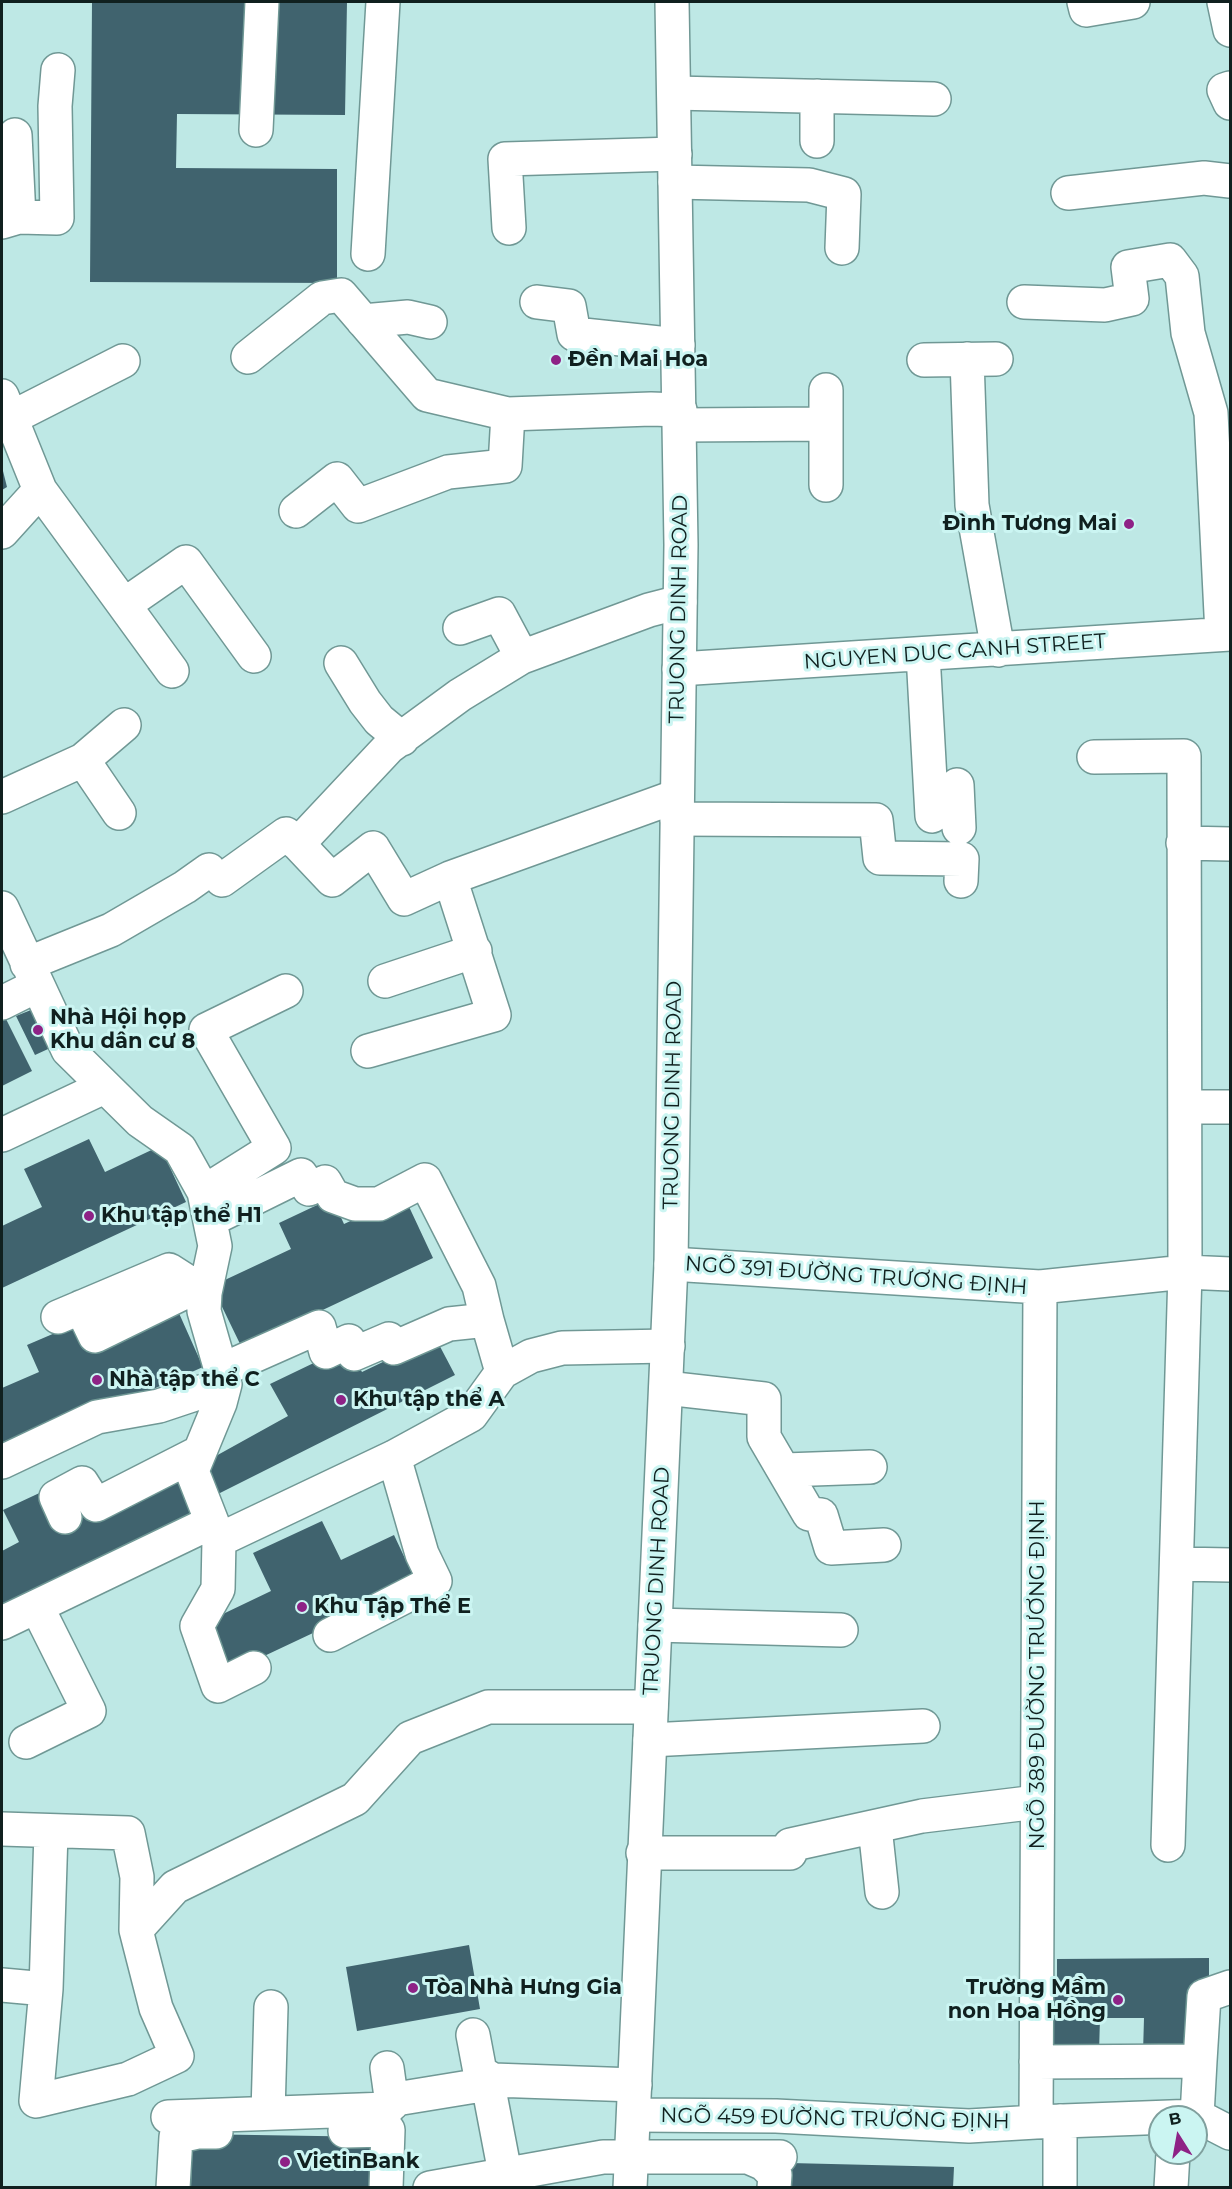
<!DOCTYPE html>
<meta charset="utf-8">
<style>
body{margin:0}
#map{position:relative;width:1232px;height:2189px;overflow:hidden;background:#bee8e5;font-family:Montserrat,sans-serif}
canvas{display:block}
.frame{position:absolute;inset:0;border:3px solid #10201f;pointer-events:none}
.north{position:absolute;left:1148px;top:2105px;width:60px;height:60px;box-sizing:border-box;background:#cbf5f2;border:2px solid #80a09e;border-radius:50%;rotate:349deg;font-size:16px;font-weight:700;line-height:24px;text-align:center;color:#10201f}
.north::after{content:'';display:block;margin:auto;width:21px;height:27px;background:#8e2286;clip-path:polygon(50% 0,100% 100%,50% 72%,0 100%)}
</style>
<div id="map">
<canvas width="1232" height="2189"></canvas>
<div class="frame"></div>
<div class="north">B</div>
</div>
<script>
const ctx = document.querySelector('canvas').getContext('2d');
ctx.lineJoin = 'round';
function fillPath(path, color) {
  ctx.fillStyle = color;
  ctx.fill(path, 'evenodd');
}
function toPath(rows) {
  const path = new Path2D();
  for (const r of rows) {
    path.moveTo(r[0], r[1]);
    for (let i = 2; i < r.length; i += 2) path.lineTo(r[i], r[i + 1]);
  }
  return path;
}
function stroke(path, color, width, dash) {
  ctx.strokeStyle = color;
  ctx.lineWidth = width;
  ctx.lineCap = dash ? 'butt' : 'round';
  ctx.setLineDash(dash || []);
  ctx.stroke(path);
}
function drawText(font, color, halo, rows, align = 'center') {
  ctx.font = font + ' Montserrat,sans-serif';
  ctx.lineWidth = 6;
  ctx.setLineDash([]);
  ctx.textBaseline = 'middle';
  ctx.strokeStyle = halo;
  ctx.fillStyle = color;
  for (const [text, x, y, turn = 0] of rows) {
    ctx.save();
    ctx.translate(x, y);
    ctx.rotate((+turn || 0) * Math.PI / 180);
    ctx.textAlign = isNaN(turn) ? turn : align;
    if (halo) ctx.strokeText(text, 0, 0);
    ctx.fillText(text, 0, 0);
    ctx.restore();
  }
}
const building = toPath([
 [92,2,347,2,345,115,177,114,176,168,337,169,337,283,90,282],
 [2,467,7,487,2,490],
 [41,1006,59,1044,35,1055,16,1016],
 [2,1011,32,1071,2,1086],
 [89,1139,105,1172,160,1146,186,1202,2,1288,2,1226,42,1207,24,1169],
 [404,1196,433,1258,242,1348,212,1286,291,1249,279,1223,332,1198,344,1224],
 [178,1311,203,1367,2,1456,2,1388,39,1372,27,1345,76,1324,89,1351],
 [435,1337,455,1375,218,1494,205,1462,288,1416,270,1384,347,1347,362,1372],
 [178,1470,202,1521,2,1616,2,1551,19,1542,3,1510,48,1489,65,1523],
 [322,1521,341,1560,394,1535,417,1584,226,1674,202,1624,271,1591,253,1553],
 [469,1945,480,2009,357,2031,346,1967],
 [1209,1958,1209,1992,1198,2052,1143,2053,1144,2018,1100,2018,1099,2053,1042,2044,1039,1980,1057,1980,1057,1959],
 [192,2134,380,2137,379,2188,191,2188],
 [790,2163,954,2167,953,2188,789,2188]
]);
const minor = toPath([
 [1084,2,1086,10,1133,2],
 [1224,2,1230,30],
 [1230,88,1224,90,1230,103],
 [674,93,934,99],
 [256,130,262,2],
 [15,135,19,217],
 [817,141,817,96],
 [675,182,809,185,844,194,842,248],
 [1068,193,1204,178,1230,181],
 [2,222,19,217,57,218,55,106,58,70],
 [509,228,505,159,675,154],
 [368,254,383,2],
 [537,302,569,306,574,334,678,345],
 [1024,302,1105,305,1132,299,1128,267,1170,260,1182,276,1188,333,1211,413,1222,634],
 [363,321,408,317,430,322],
 [248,357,322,298,341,295,427,395,508,414,651,409,680,410],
 [967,359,972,505,998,650],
 [924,360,996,359],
 [826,390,826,485],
 [2,396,40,490,124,605,186,562,254,656],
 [11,418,123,361],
 [680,425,825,424],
 [296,511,337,479,358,506,448,472,505,466,508,414],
 [2,532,40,490],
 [124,605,172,671],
 [460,628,499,614,522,657],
 [923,654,932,816],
 [341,663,365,702,379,720,402,739],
 [679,669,1230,634],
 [1094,757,1184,756,1185,1272,1168,1845],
 [83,760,119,813],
 [957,785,959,828],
 [2,797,83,760,124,725],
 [677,819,876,820,880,858,962,859,961,881],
 [1183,843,1230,844],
 [298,844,332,880,373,848,404,899,450,878,677,796],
 [222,880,286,834,298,844,389,747,460,695,522,657,649,610,680,602],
 [2,908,68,1050,140,1121,180,1149,204,1192,215,1246,205,1293,204,1311,225,1384,220,1403,192,1471,219,1540,394,1457,471,1415,502,1372,531,1356,562,1348,668,1346],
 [27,964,111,930,185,887,209,870],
 [385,981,475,951],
 [2,1003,36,986],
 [368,1051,494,1015,450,878],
 [1185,1107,1230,1107],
 [2,1135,104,1087],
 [204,1192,274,1148,206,1030,286,991],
 [210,1220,301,1175,309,1189,325,1182,333,1196,355,1204,379,1204,425,1180,479,1286,487,1320],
 [671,1264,1040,1287,1185,1272,1230,1274],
 [1040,1287,1036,2122,1197,2116,1200,2061],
 [81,1307,95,1336,183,1293,205,1293],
 [58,1317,169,1270,205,1293],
 [222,1370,319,1327,326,1352,349,1341,354,1354,389,1339,394,1348,449,1324,487,1320,502,1372],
 [666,1388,764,1399,764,1437,809,1514,821,1515,831,1548,884,1545],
 [2,1462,97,1417,159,1406,225,1384],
 [785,1470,870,1467],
 [65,1517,56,1497,82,1483,96,1505,198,1453],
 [219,1540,218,1589,197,1626,218,1686,254,1668],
 [1178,1564,1230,1565],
 [2,1623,212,1522],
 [655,1625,841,1630],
 [330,1635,435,1581,422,1554,394,1457],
 [650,1740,923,1726],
 [26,1742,89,1711,37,1607],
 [875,1827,882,1892],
 [2,1829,128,1833,137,1877,136,1930,156,2008,177,2056,128,2079,36,2101,46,1989,51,1832],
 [643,1853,790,1853,790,1845,922,1816,1037,1802],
 [136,1930,175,1887,355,1799,410,1738,488,1707,651,1707],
 [2,1985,46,1989],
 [473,2035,480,2072,493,2080,635,2085],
 [1036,2062,1200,2061,1204,1996,1230,1987],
 [387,2068,392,2104],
 [268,2113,271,2007],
 [635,2115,776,2116,969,2126,1036,2122],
 [1197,2116,1230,2133],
 [168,2117,387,2109,396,2099,488,2084,505,2173],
 [1060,2121,1060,2188],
 [345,2131,388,2130,386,2188],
 [748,2157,764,2164,775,2175,774,2188],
 [173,2188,176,2137,198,2132,216,2132],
 [430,2188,603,2157,780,2157],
 [1171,2188,1173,2153]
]);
const major = toPath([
 [630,2188,671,1264,681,545,672,2]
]);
const markers = [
 [556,360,6,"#8e2286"],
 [1129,524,6,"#8e2286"],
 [38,1030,6,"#8e2286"],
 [89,1216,6,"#8e2286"],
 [97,1380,6,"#8e2286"],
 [341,1400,6,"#8e2286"],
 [302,1607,6,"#8e2286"],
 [413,1988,6,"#8e2286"],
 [1118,2000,6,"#8e2286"],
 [285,2162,6,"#8e2286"]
];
const poiNames = [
 ["Đền Mai Hoa",568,360],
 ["Đình Tương Mai",1117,524,"right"],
 ["Nhà Hội họp",50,1018],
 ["Khu dân cư 8",50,1042],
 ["Khu tập thể H1",101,1216],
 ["Nhà tập thể C",109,1380],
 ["Khu tập thể A",353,1400],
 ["Khu Tập Thể E",314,1607],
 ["Tòa Nhà Hưng Gia",425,1988],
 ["Trường Mầm",1106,1988,"right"],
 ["non Hoa Hồng",1106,2012,"right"],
 ["VietinBank",297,2162]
];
const streetNames = [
 ["TRUONG DINH ROAD",679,609,-89],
 ["NGUYEN DUC CANH STREET",955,652,-4],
 ["TRUONG DINH ROAD",673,1095,-89],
 ["NGÕ 391 ĐƯỜNG TRƯƠNG ĐỊNH",856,1276,4],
 ["TRUONG DINH ROAD",657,1581,-87],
 ["NGÕ 389 ĐƯỜNG TRƯƠNG ĐỊNH",1038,1675,-90],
 ["NGÕ 459 ĐƯỜNG TRƯƠNG ĐỊNH",835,2119,1]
];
fillPath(building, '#40636e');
stroke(minor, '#709895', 36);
stroke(major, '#709895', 36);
stroke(minor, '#fff', 33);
stroke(major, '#fff', 33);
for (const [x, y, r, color] of markers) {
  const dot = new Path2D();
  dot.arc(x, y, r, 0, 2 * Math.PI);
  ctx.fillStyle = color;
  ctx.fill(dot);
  stroke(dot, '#cbf5f2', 2);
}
drawText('bold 21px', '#10201f', '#cbf5f2', poiNames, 'left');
drawText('21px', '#10201f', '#cbf5f2', streetNames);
</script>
